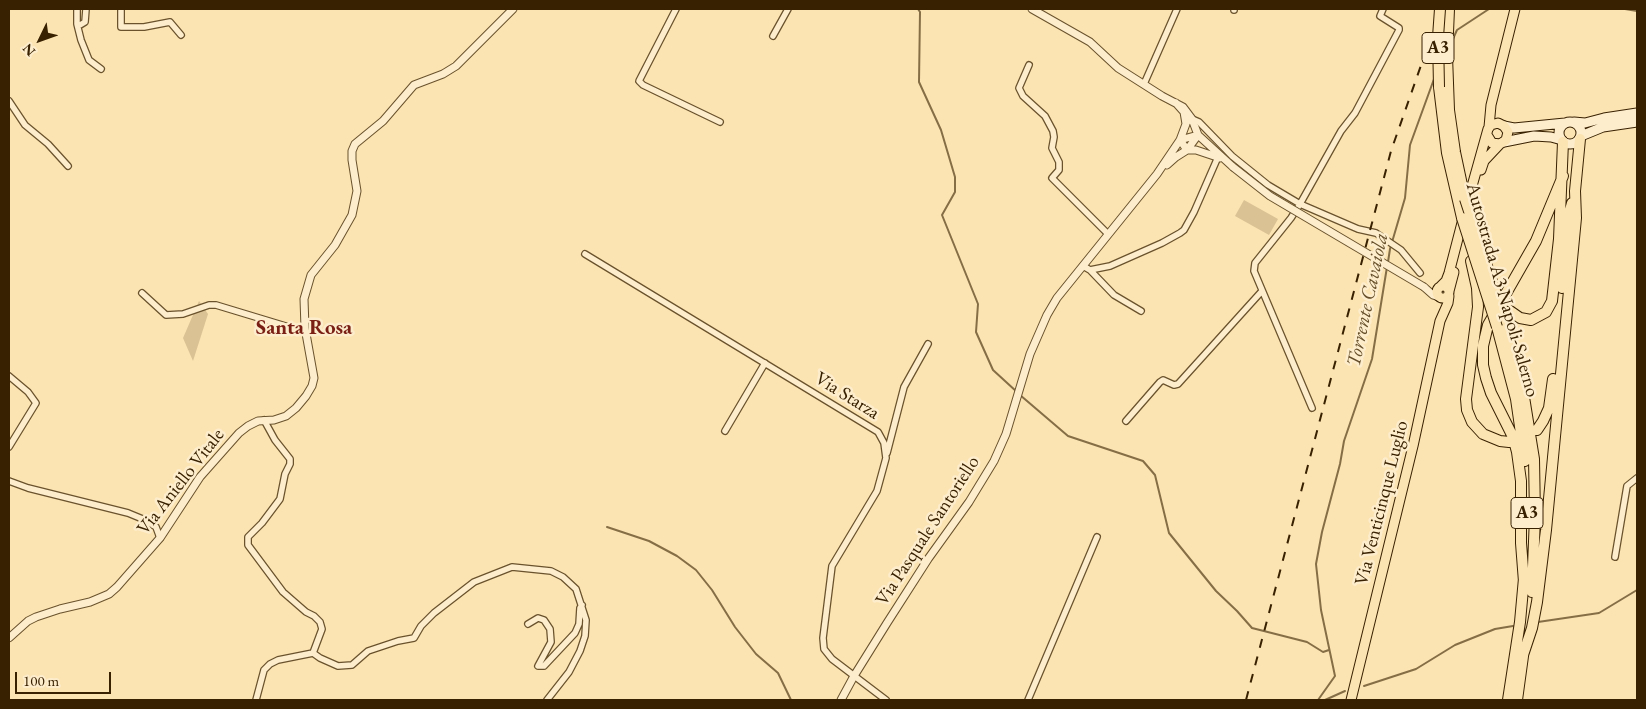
<!DOCTYPE html>
<style>
body{margin:0}
#map{position:relative;width:1646px;height:709px;overflow:hidden;background:#fce3b2;font-family:"EB Garamond",serif}
canvas{display:block}
.frame{position:absolute;inset:0;border:10px solid #382100;pointer-events:none}
.north{position:absolute;left:15px;top:15px;width:50px;height:50px;-webkit-text-stroke:4px #fdedcd;paint-order:stroke;rotate:228deg;font-size:14px;font-weight:700;line-height:20px;text-align:center;color:#382100}
.north::after{content:'';display:block;margin:auto;width:18px;height:22px;background:#382100;clip-path:polygon(50% 0,100% 100%,50% 72%,0 100%)}
.scale{position:absolute;left:15px;top:672px;width:96px;height:22px;box-sizing:border-box;border:2px solid #382100;border-top:0;padding-left:6px;font-size:15px;line-height:18px;white-space:nowrap;color:#382100;-webkit-text-stroke:4px #fdedcd;paint-order:stroke}
</style>
<div id="map">
<canvas width="1646" height="709"></canvas>
<div class="frame"></div>
<div class="north">N</div>
<div class="scale">100 m</div>
</div>
<script>
const ctx = document.querySelector('canvas').getContext('2d');
ctx.lineJoin = 'round';
function fillPath(path, color) {
  ctx.fillStyle = color;
  ctx.fill(path, 'evenodd');
}
function toPath(rows) {
  const path = new Path2D();
  for (const r of rows) {
    if (r.length === 3) {
      path.moveTo(r[0] + r[2], r[1]);
      path.arc(r[0], r[1], r[2], 0, 2 * Math.PI);
      continue;
    }
    path.moveTo(r[0], r[1]);
    for (let i = 2; i < r.length; i += 2) path.lineTo(r[i], r[i + 1]);
  }
  return path;
}
function stroke(path, color, width, dash) {
  ctx.strokeStyle = color;
  ctx.lineWidth = width;
  ctx.lineCap = dash ? 'butt' : 'round';
  ctx.setLineDash(dash || []);
  ctx.stroke(path);
}
function drawText(font, color, halo, rows, align = 'center') {
  ctx.font = font + ' "EB Garamond",serif';
  ctx.lineWidth = 5;
  ctx.setLineDash([]);
  ctx.textBaseline = 'middle';
  ctx.strokeStyle = halo;
  ctx.fillStyle = color;
  for (const [text, x, y, turn = 0] of rows) {
    ctx.save();
    ctx.translate(x, y);
    ctx.rotate((+turn || 0) * Math.PI / 180);
    ctx.textAlign = isNaN(turn) ? turn : align;
    if (halo) ctx.strokeText(text, 0, 0);
    ctx.fillText(text, 0, 0);
    ctx.restore();
  }
}
const green = toPath([
 [1244,200,1278,219,1269,235,1235,216],
 [199,301,208,314,193,361,183,338]
]);
const stream = toPath([
 [918,9,920,12,919,82,941,130,955,177,955,192,942,215,978,304,976,332,993,370,1017,392],
 [1625,9,1637,11],
 [1452,41,1457,30,1489,9],
 [1388,262,1390,249,1405,198,1410,145,1434,79],
 [1020,395,1068,436,1143,461,1155,475,1169,533,1216,591,1237,611,1252,628,1307,642,1323,652,1329,650],
 [607,527,649,541,677,556,696,570,712,590,735,627,756,654,778,673,791,700],
 [1538,622,1599,613,1637,590],
 [1364,686,1416,669,1455,645,1495,629,1513,626],
 [1318,700,1335,676,1321,610,1316,564,1322,532,1340,464,1344,441,1372,359,1387,267],
 [1325,700,1345,691]
]);
const minor = toPath([
 [77,9,77,24,80,25,85,22,86,9],
 [121,9,121,27,144,27,170,22,181,35],
 [676,9,639,81,643,85,720,122],
 [1234,10,1234,9],
 [77,24,81,40,89,60,101,69],
 [773,36,788,9],
 [1029,65,1019,88,1023,96,1045,116,1053,131,1054,137,1052,148,1059,162,1059,170,1052,178,1108,234],
 [1144,84,1177,9],
 [9,101,25,125,48,144,68,166],
 [1190,121,1192,119,1199,122,1232,156,1268,185,1300,204,1358,229,1376,233,1401,250,1420,273],
 [585,254,878,432,884,443,886,458,877,491,832,566,823,638,824,649,832,659,886,700],
 [1083,266,1090,270,1110,266,1162,243,1180,233,1184,230,1194,212,1218,157],
 [1090,270,1114,295,1141,311],
 [142,293,166,315,183,314,209,305,216,305,292,328,305,328],
 [9,376,28,392,36,403,9,447],
 [1312,408,1254,271,1255,263,1291,218,1300,204,1341,131,1355,113,1399,30,1399,28,1380,16,1383,9],
 [264,420,275,440,290,459,290,464,285,474,280,499,262,523,248,537,248,545,283,592,306,612,314,616,320,622,322,629,313,653,320,658,338,666,352,665,368,651,398,641,414,638,421,626,434,613,474,582,512,567,551,571,563,577,576,589,586,620,585,636,580,651,569,672,547,700],
 [1126,421,1160,382,1163,380,1174,385,1178,384,1262,291],
 [725,431,765,363],
 [887,453,904,387,928,344],
 [9,481,28,488,128,513,145,520,156,527,160,538],
 [1615,557,1627,486,1637,478],
 [528,624,538,618,544,620,550,629,551,642,538,666,544,666,575,633,579,624,580,608,582,605],
 [256,700,264,670,270,664,278,660,313,653],
 [1028,700,1097,537]
]);
const tertiary = toPath([
 [1032,9,1090,42,1118,68,1162,96,1183,107,1192,119,1198,135,1233,167],
 [1180,140,1187,150,1196,150,1220,158],
 [1180,140,1198,135],
 [1167,165,1176,157,1187,150,1198,135],
 [1424,287,1433,295,1439,297],
 [9,638,28,621,36,617,60,609,90,602,109,594,117,587,160,538,200,477,239,433,248,426,258,421,274,420,286,416,296,408,306,396,312,386,314,378,305,328,304,299,311,275,335,245,352,215,357,191,352,160,352,151,355,144,383,121,414,85,443,74,456,66,513,9],
 [841,700,854,676,887,623,928,559,969,502,994,461,1006,434,1030,354,1047,315,1057,298,1157,174,1180,140,1186,124,1184,112,1176,103]
]);
const secondary = toPath([
 [1570,133,11],
 [1574,122,1585,123,1604,118,1637,113],
 [1504,126,1514,128,1565,123],
 [1581,136,1603,127,1637,122],
 [1504,142,1534,136,1551,137,1562,140]
]);
const primary = toPath([
 [1489,127,1491,105,1515,9],
 [1481,170,1484,161,1500,144],
 [1467,204,1488,129,1491,125,1498,123,1504,126,1508,132,1506,140,1500,144,1492,143,1487,135],
 [1443,292,6],
 [1440,287,1446,281,1449,273,1463,219],
 [1449,291,1454,272],
 [1351,700,1413,446,1440,321,1448,303,1449,296]
]);
const motorway = toPath([
 [1449,9,1447,56,1449,110,1455,152,1465,199],
 [1439,87,1447,153,1462,218],
 [1471,261,1477,288,1478,307,1466,399,1467,410,1472,422,1483,434,1500,441,1509,442],
 [1562,288,1568,217,1572,203],
 [1510,311,1520,318,1531,320,1546,312,1552,301,1559,239,1563,142],
 [1503,315,1524,397,1534,459,1535,516,1532,592],
 [1497,327,1516,399,1525,461],
 [1537,430,1543,421,1549,408,1553,379],
 [1524,582,1521,543,1521,481,1517,452,1513,437,1491,393,1486,378,1483,365,1483,346,1488,325,1536,241,1563,176],
 [1523,655,1532,628,1537,602,1546,530,1576,218,1575,191,1580,139],
 [1508,700,1520,622,1524,578],
 [1517,700,1524,649]
]);
const rail = toPath([
 [1246,700,1391,151,1426,51]
]);
const tertiaryBridge = toPath([
 [1233,167,1270,196,1424,287]
]);
const motorwayBridge = toPath([
 [1439,87,1438,37,1440,9],
 [1465,199,1503,315],
 [1462,218,1497,327]
]);
const shields = [
 [1438,48,32],
 [1527,513,32]
];
const shieldNames = [
 ["A3",1438,48],
 ["A3",1527,513]
];
const streetNames = [
 ["Autostrada A3 Napoli-Salerno",1502,290,74],
 ["Via Starza",847,396,32],
 ["Via Aniello Vitale",181,482,-52],
 ["Via Venticinque Luglio",1382,503,-76],
 ["Via Pasquale Santoriello",928,531,-57]
];
const waterNames = [
 ["Torrente Cavaiola",1368,300,-78]
];
const quarterNames = [
 ["Santa Rosa",304,328]
];
fillPath(green, '#dbc294');
stroke(stream, '#856e46', 2);
stroke(minor, '#69522c', 8);
stroke(tertiary, '#69522c', 9);
stroke(secondary, '#382100', 11);
stroke(primary, '#382100', 11);
stroke(motorway, '#382100', 12);
stroke(minor, '#fdedcd', 5.5);
stroke(tertiary, '#fdedcd', 7);
stroke(secondary, '#fdedcd', 9);
stroke(primary, '#fce3b2', 9);
stroke(motorway, '#fce3b2', 10);
stroke(rail, '#382100', 2, [9, 9]);
stroke(tertiaryBridge, '#69522c', 9, []);
stroke(motorwayBridge, '#382100', 12, []);
stroke(tertiaryBridge, '#fdedcd', 7);
stroke(motorwayBridge, '#fce3b2', 10);
for (const [x, y, w] of shields) {
  const box = new Path2D();
  box.roundRect(x - w / 2, y - 15.5, w, 31, 4);
  ctx.fillStyle = '#fdedcd';
  ctx.fill(box);
  stroke(box, '#382100', 1);
}
drawText('bold 18px', '#382100', null, shieldNames);
drawText('19px', '#382100', '#fdedcd', streetNames);
drawText('italic 20px', '#654e29', '#fdedcd', waterNames);
drawText('bold 21px', '#7a1f14', '#fdedcd', quarterNames);
</script>
